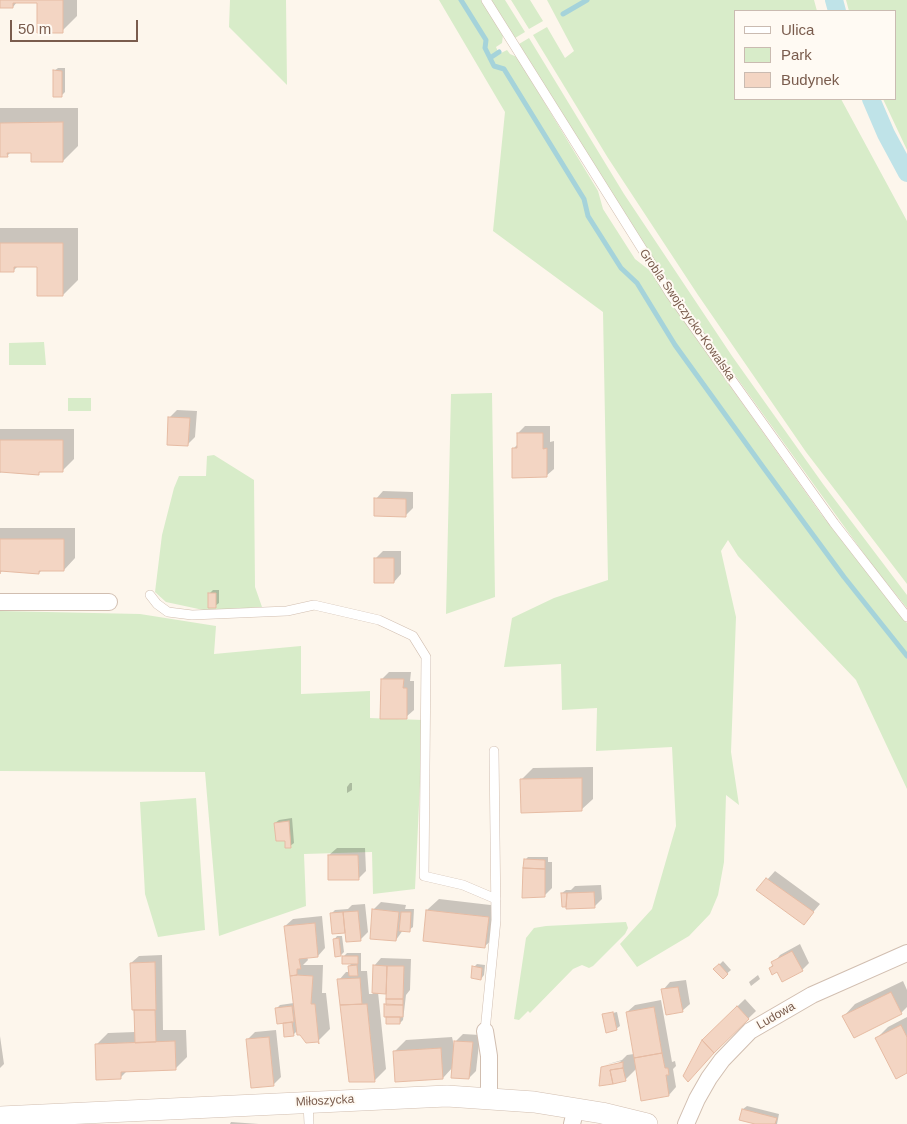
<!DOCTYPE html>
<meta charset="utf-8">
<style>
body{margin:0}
#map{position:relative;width:907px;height:1124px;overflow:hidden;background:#fdf6ec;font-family:Helvetica,sans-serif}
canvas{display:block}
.legend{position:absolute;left:734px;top:10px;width:162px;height:90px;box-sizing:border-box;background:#fffaf3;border:1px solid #cabbb1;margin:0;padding:6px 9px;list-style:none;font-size:15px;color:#7a5c4d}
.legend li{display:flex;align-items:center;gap:10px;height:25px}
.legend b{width:25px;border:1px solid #cabbb1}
.scale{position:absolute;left:10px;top:20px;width:128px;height:22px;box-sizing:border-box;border:2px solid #7a5c4d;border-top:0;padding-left:6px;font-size:15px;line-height:18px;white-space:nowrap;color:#7a5c4d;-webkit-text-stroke:4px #fffaf3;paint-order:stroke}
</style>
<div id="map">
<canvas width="907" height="1124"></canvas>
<ul class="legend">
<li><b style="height:6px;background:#fff"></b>Ulica</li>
<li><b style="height:14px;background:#d8ecc9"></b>Park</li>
<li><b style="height:14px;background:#f3d5c3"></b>Budynek</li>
</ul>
<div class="scale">50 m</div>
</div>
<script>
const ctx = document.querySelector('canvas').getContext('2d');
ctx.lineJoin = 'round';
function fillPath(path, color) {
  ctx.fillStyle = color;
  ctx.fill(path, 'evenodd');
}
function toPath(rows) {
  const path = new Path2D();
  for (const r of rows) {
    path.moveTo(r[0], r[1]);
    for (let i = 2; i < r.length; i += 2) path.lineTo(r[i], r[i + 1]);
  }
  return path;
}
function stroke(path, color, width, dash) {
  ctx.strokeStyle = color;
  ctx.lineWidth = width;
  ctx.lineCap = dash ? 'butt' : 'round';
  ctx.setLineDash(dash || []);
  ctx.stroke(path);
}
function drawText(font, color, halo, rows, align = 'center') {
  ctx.font = font + ' Helvetica,sans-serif';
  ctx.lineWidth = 4;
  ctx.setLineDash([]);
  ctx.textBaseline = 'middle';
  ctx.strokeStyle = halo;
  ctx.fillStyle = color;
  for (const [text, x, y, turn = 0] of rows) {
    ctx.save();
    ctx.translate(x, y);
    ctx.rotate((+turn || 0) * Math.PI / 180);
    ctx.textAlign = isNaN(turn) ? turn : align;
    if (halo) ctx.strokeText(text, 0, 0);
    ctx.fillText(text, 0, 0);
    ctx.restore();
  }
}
const green = toPath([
 [230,0,286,0,287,85,229,27],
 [439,0,481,0,503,35,502,43,496,47,499,54,507,50,510,54,517,57,598,191,603,209,635,259,653,273,666,296,821,514,907,623,907,789,856,680,738,556,728,540,721,551,736,617,731,752,739,805,726,795,724,862,718,895,710,914,689,936,637,967,620,944,652,909,676,826,672,747,596,751,597,708,562,710,561,664,504,667,512,618,554,598,608,580,603,312,493,231,505,112],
 [491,0,505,0,525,32,515,38],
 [511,0,530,0,543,21,529,29],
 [547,0,814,0,817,11,736,11,736,99,841,99,907,221,907,584,806,452,698,295,608,158,533,35,547,27,565,58,574,51],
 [846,0,907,0,907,150,883,99,896,99,896,11,849,11],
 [529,38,624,194,732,356,823,484,907,595,907,608,872,565,656,266,519,44],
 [44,342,46,365,9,365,9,343],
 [492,393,495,597,446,614,451,394],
 [68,398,91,398,91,411,68,411],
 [214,455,254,480,255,587,262,607,208,611,166,602,155,592,162,535,174,488,179,476,206,476,207,456],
 [0,611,140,614,216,626,214,654,301,646,301,694,370,691,370,718,423,720,415,889,373,894,372,852,304,854,306,906,219,936,205,772,0,771],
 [196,798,205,930,158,937,145,894,140,802],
 [626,922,628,928,625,934,593,966,589,968,582,965,573,969,530,1013,528,1011,519,1020,514,1019,526,938,534,928,546,926]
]);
const shadow = toPath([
 [0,0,77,0,77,16,62,31,38,2,17,2,13,7,0,7],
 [58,68,65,68,65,92,62,95,54,71],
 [0,108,78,108,78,146,63,161,32,152,11,152,7,156,0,156],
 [0,228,78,228,78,280,63,295,38,266,18,266,13,271,0,271],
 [177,410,197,411,195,437,188,444,169,418],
 [525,426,550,426,550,442,554,441,554,469,546,476,513,449,518,444,518,433],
 [0,429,74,429,74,459,63,470,22,474,3,471,0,473],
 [383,491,413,492,413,508,406,515,376,499],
 [0,528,75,528,75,558,64,570,42,570,39,573,3,570,0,573],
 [383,551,401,551,401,574,394,582,375,559],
 [213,590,219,590,219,603,215,606,209,594],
 [389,672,411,672,410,681,414,681,414,710,406,717,382,679],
 [593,767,593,799,581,810,521,780,533,768],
 [350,783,352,783,352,790,347,793,347,787],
 [292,818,294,843,290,846,275,823,279,820],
 [337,848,365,848,366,871,358,879,329,855],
 [528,857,548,857,548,862,552,862,552,888,544,896,525,860],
 [775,871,820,904,804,923,758,890],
 [601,885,602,899,594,907,568,903,566,905,562,893,566,890,571,890,575,886],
 [439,899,499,906,496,936,484,947,427,910],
 [381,902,406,905,405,909,414,909,413,927,409,930,403,930,396,940,373,910],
 [365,904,368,932,360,940,346,930,344,932,331,914,335,910,348,909,352,905],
 [322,916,325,948,318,956,307,957,308,960,303,965,323,965,322,993,326,993,330,1029,318,1041,307,1042,297,1031,293,1035,277,1008,280,1005,294,1003,285,926,293,919],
 [337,936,342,936,344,952,341,955,334,940],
 [800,944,809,963,802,970,770,968,780,955],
 [347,953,361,953,361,971,367,971,369,994,373,994,374,966,381,958,411,959,410,990,406,995,403,1020,400,1023,387,992,378,992,386,1069,374,1081,350,1081,339,980,346,972,350,972,349,966,352,963,343,957],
 [162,955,163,1030,186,1030,187,1057,175,1069,128,1070,120,1078,96,1045,108,1033,135,1032,131,963,139,956],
 [723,961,731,970,723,977,715,969],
 [477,964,485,965,484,975,481,979,474,967],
 [758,975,760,979,751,986,749,982],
 [686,980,690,1004,682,1011,663,990,670,982],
 [903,981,907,990,907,1007,901,1013,844,1016,855,1004],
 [745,999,756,1011,717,1049,703,1040],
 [661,1000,672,1062,675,1061,676,1066,673,1069,676,1087,669,1095,637,1068,625,1080,618,1064,621,1061,605,1065,622,1060,627,1055,634,1054,627,1012,635,1005],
 [617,1012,620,1026,616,1029,604,1015],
 [907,1017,907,1072,877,1038,888,1027],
 [276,1030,281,1077,273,1085,247,1040,255,1032],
 [463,1034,480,1035,476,1071,469,1078,453,1067,443,1078,395,1051,406,1040,452,1037,455,1050,455,1042],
 [0,1036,4,1064,0,1068],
 [747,1106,779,1114,777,1124,760,1124,743,1109],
 [231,1122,259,1124,230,1124]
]);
const stream = toPath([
 [461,0,486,40,485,48,494,66,504,69,584,199,588,216,621,268,637,283,675,345,763,467,844,577,907,656],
 [563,14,587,0],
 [490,58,499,52]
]);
const canal = toPath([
 [834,0,837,11],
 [871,99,886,134,907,173]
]);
const building = toPath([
 [0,0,63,0,63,33,37,33,37,3,13,3,13,8,0,8,0,0],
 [53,70,62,71,62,97,53,97,53,70],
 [63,122,63,162,31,162,31,153,7,153,8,157,0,157,0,123,63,122],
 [0,243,63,243,63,296,37,296,37,267,14,267,14,272,0,272,0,243],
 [168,417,190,418,188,446,167,445,168,417],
 [517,433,543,433,543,449,547,448,547,477,512,478,512,448,517,448,517,433],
 [0,440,63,440,63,472,39,472,39,475,0,472,0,440],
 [374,498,406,499,406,517,374,516,374,498],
 [0,539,64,539,64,571,39,571,39,574,0,571,0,574,0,539],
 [374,558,394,558,394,583,374,583,374,558],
 [208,593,216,593,216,608,208,608,208,593],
 [381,679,404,679,403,688,407,688,407,719,380,719,381,679],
 [582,778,582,811,521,813,520,779,582,778],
 [289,821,291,848,285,848,285,841,276,841,274,823,289,821],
 [328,855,358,855,359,880,328,880,328,855],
 [524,859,545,860,545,869,523,868,524,859],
 [523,868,545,869,545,897,522,898,523,868],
 [766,878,814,912,804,925,756,890,766,878],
 [594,892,595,908,566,909,567,893,594,892],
 [561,893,567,893,566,907,562,907,561,893],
 [372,909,399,912,396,941,370,939,372,909],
 [426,910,489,917,485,948,423,941,426,910],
 [358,911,361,941,346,942,343,912,358,911],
 [343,912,345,933,332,934,330,913,343,912],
 [401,912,411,912,410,932,399,931,401,912],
 [315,923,318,957,299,959,301,969,297,969,297,975,290,976,284,926,315,923],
 [339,938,341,956,335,957,333,939,339,938],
 [792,951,803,971,782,982,777,972,772,975,769,968,773,966,771,962,792,951],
 [342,956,358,956,358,964,342,964,342,956],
 [155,962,156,1010,132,1010,130,963,155,962],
 [719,964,728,974,723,979,713,969,719,964],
 [357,965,358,976,349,976,348,966,357,965],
 [373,965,387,966,386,994,372,993,373,965],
 [387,966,404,966,403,999,386,999,387,966],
 [472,966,482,968,481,980,471,978,472,966],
 [297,975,313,976,311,1004,315,1004,319,1044,318,1042,306,1043,300,1035,297,1035,290,976,297,975],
 [360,978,362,1004,340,1005,337,979,360,978],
 [678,987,683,1012,666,1015,661,989,678,987],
 [891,992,902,1014,854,1038,842,1016,891,992],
 [386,999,403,999,403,1005,386,1005,386,999],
 [367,1004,375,1082,349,1082,340,1005,367,1004],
 [384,1004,403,1005,403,1017,384,1017,384,1004],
 [292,1006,294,1022,277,1024,275,1008,292,1006],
 [737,1006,749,1019,714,1053,702,1040,737,1006],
 [654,1007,662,1053,634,1058,626,1012,654,1007],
 [134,1010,155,1010,156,1042,135,1043,134,1010],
 [613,1012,617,1030,606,1033,602,1014,613,1012],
 [386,1017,400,1017,400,1024,386,1024,386,1017],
 [292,1022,294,1036,284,1037,283,1023,292,1022],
 [901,1025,907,1037,907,1073,896,1079,875,1038,901,1025],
 [269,1037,274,1086,251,1088,246,1039,269,1037],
 [702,1040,714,1053,688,1082,683,1076,702,1040],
 [175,1041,176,1070,121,1072,121,1079,96,1080,95,1044,175,1041],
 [454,1041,473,1042,469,1079,451,1078,454,1041],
 [441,1048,443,1079,395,1082,393,1051,441,1048],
 [662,1053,665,1068,668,1068,669,1075,666,1075,669,1096,641,1101,634,1058,662,1053],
 [623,1062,623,1068,610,1070,613,1084,599,1086,601,1067,623,1062],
 [623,1068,626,1081,613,1084,610,1070,623,1068],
 [742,1109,777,1118,775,1124,755,1124,739,1120,742,1109]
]);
const service = toPath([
 [486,0,671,295,834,523,907,617],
 [150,595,157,604,168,612,192,615,287,611,314,605,379,620,413,636,426,657,424,876,463,885,496,899],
 [485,1031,496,920,494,751],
 [308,1103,309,1124]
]);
const minor = toPath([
 [0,602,109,602],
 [485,1031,489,1056,489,1097],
 [572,1124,576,1108],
 [686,1124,697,1099,709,1078,722,1060,750,1031,812,995,907,953]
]);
const tertiary = toPath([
 [0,1117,447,1096,534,1102,602,1113,647,1124]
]);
const streetNames = [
 ["Grobla Swojczycko-Kowalska",687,315,55],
 ["Ludowa",776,1016,-30],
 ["Miłoszycka",325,1101,-3]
];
fillPath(green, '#d8ecc9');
fillPath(shadow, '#0003');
stroke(stream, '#a5d3da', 5);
stroke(canal, '#bfe3e8', 18);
fillPath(building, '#f3d5c3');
stroke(building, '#e6bba3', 1);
stroke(service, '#d1beb0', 10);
stroke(minor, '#d1beb0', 18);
stroke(tertiary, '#d1beb0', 22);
stroke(service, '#fff', 9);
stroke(minor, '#fff', 16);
stroke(tertiary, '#fff', 21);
drawText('12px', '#7a5c4d', '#fffaf3', streetNames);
</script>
